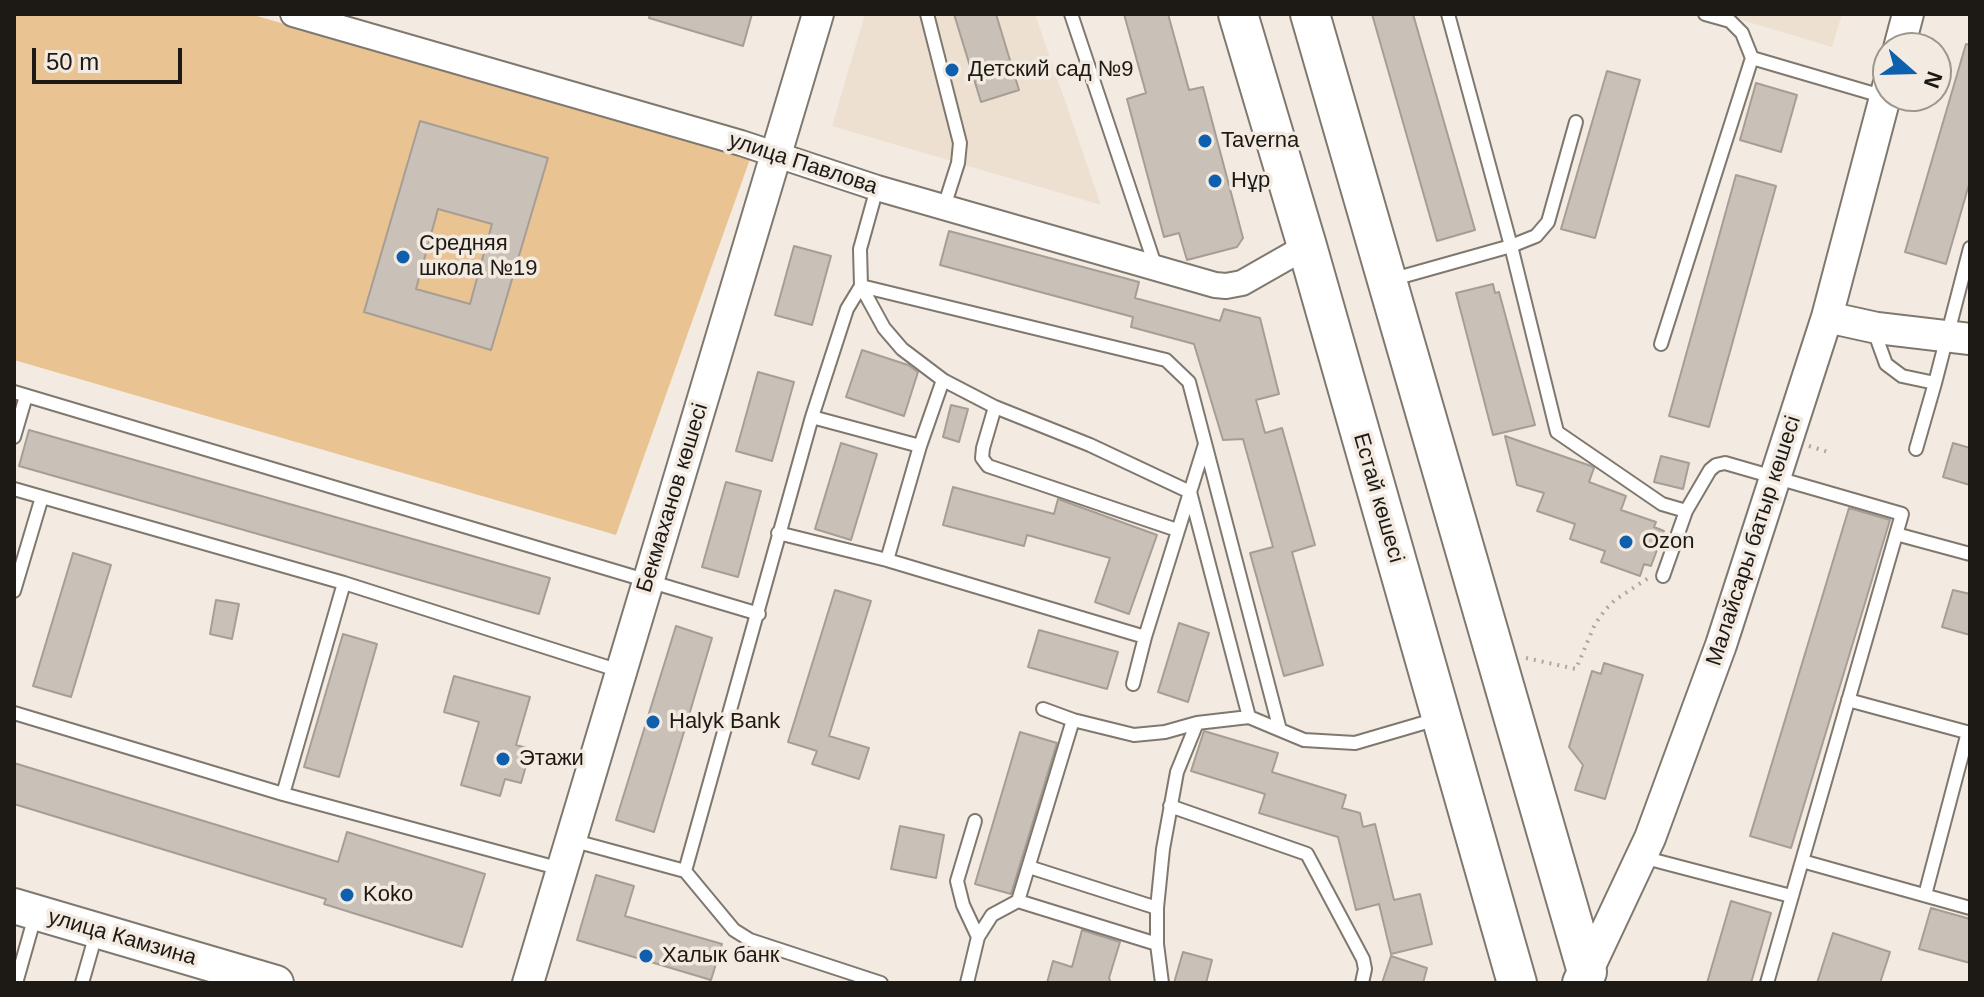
<!DOCTYPE html>
<meta charset="utf-8">
<style>
body{margin:0}
#map{position:relative;width:1984px;height:997px;overflow:hidden;background:#f3ebe1;font-family:Arial,sans-serif}
canvas{display:block}
.frame{position:absolute;inset:0;border:16px solid #1d1a16;pointer-events:none}
.north{position:absolute;left:1872px;top:32px;width:80px;height:80px;box-sizing:border-box;background:#f3ebe1;border:2px solid #9d9790;border-radius:50%;rotate:110deg;font-size:22px;font-weight:700;line-height:32px;text-align:center;color:#1d1a16}
.north::after{content:'';display:block;margin:auto;width:28px;height:36px;background:#0e5fad;clip-path:polygon(50% 0,100% 100%,50% 72%,0 100%)}
.scale{position:absolute;left:32px;top:48px;width:150px;height:36px;box-sizing:border-box;border:4px solid #1d1a16;border-top:0;padding-left:10px;font-size:24px;line-height:28px;white-space:nowrap;color:#1d1a16;-webkit-text-stroke:6px #f3ebe1;paint-order:stroke}
</style>
<div id="map">
<canvas width="1984" height="997"></canvas>
<div class="frame"></div>
<div class="north">N</div>
<div class="scale">50 m</div>
</div>
<script>
const ctx = document.querySelector('canvas').getContext('2d');
ctx.lineJoin = 'round';
function fillPath(path, color) {
  ctx.fillStyle = color;
  ctx.fill(path, 'evenodd');
}
function toPath(rows) {
  const path = new Path2D();
  for (const r of rows) {
    path.moveTo(r[0], r[1]);
    for (let i = 2; i < r.length; i += 2) path.lineTo(r[i], r[i + 1]);
  }
  return path;
}
function stroke(path, color, width, dash) {
  ctx.strokeStyle = color;
  ctx.lineWidth = width;
  ctx.lineCap = dash ? 'butt' : 'round';
  ctx.setLineDash(dash || []);
  ctx.stroke(path);
}
function drawText(font, color, halo, rows, align = 'center') {
  ctx.font = font + ' Arial,sans-serif';
  ctx.lineWidth = 7;
  ctx.setLineDash([]);
  ctx.textBaseline = 'middle';
  ctx.strokeStyle = halo;
  ctx.fillStyle = color;
  for (const [text, x, y, turn = 0] of rows) {
    ctx.save();
    ctx.translate(x, y);
    ctx.rotate((+turn || 0) * Math.PI / 180);
    ctx.textAlign = isNaN(turn) ? turn : align;
    if (halo) ctx.strokeText(text, 0, 0);
    ctx.fillText(text, 0, 0);
    ctx.restore();
  }
}
const built = toPath([
 [865,14,1035,14,1101,205,832,126],
 [1722,14,1842,14,1832,47]
]);
const green = toPath([
 [14,14,250,14,750,159,616,535,14,360]
]);
const building = toPath([
 [650,14,752,14,743,46,649,18,650,14],
 [954,14,996,14,1019,90,981,102,954,14],
 [1124,14,1168,14,1189,90,1203,87,1243,238,1237,247,1187,260,1179,233,1164,237,1127,99,1146,93,1124,14],
 [1372,14,1413,14,1475,230,1437,241,1372,14],
 [1966,44,1970,45,1970,181,1946,264,1905,252,1966,44],
 [1607,71,1640,80,1595,238,1561,229,1607,71],
 [1756,83,1797,95,1781,152,1740,140,1756,83],
 [420,121,548,158,491,350,364,312,420,121],
 [438,209,492,224,470,304,416,289,438,209],
 [1736,175,1776,186,1709,427,1669,416,1736,175],
 [949,231,1139,282,1135,298,1220,321,1224,309,1260,318,1279,394,1256,400,1265,433,1282,428,1315,545,1292,552,1323,665,1284,676,1250,553,1273,547,1243,439,1223,440,1194,344,1131,327,1133,317,940,265,949,231],
 [794,246,831,256,812,325,775,315,794,246],
 [1493,284,1495,293,1499,292,1535,425,1493,435,1456,293,1493,284],
 [862,350,908,365,918,372,904,416,846,397,862,350],
 [758,372,794,382,772,461,736,451,758,372],
 [951,405,968,409,959,442,943,437,951,405],
 [29,430,550,578,539,614,19,466,29,430],
 [1505,436,1591,466,1594,468,1589,482,1626,496,1621,510,1656,522,1654,527,1664,531,1651,566,1644,564,1640,576,1601,562,1605,551,1570,539,1575,524,1537,511,1544,493,1517,485,1505,436],
 [841,443,877,454,851,540,815,529,841,443],
 [1953,443,1970,448,1970,485,1943,477,1953,443],
 [1661,456,1689,463,1683,489,1654,482,1661,456],
 [726,482,761,491,738,577,702,567,726,482],
 [953,487,1054,514,1058,499,1157,535,1129,614,1095,602,1110,558,1027,535,1024,546,943,525,953,487],
 [1849,508,1890,520,1791,848,1750,836,1849,508],
 [73,553,111,565,71,697,33,686,73,553],
 [835,590,871,601,829,736,869,748,859,779,812,764,817,751,788,742,835,590],
 [1953,590,1970,594,1970,635,1942,627,1953,590],
 [216,600,239,604,232,639,210,634,216,600],
 [1179,623,1209,633,1188,702,1158,692,1179,623],
 [676,626,712,638,654,832,616,820,676,626],
 [1039,630,1118,652,1107,689,1028,667,1039,630],
 [343,634,377,644,339,777,304,767,343,634],
 [1604,663,1643,675,1605,799,1575,790,1583,765,1569,747,1592,671,1601,674,1604,663],
 [454,676,530,697,516,745,531,749,521,783,505,779,500,796,461,785,479,722,444,712,454,676],
 [1204,731,1278,753,1272,772,1346,795,1342,808,1360,813,1363,827,1375,824,1394,900,1420,894,1432,944,1391,954,1379,904,1356,910,1338,837,1259,813,1265,794,1191,771,1204,731],
 [1020,732,1057,743,1011,894,975,884,1020,732],
 [14,763,338,862,347,832,485,874,462,947,324,904,326,899,14,804,14,763],
 [900,826,944,835,936,878,891,869,900,826],
 [596,875,634,886,625,916,722,944,711,980,577,940,596,875],
 [1731,901,1771,913,1751,983,1707,983,1731,901],
 [1931,908,1970,919,1970,963,1919,949,1931,908],
 [1082,930,1120,942,1109,978,1111,983,1047,983,1053,961,1072,967,1082,930],
 [1833,933,1890,952,1880,983,1817,983,1833,933],
 [1183,952,1212,960,1206,983,1174,983,1183,952],
 [1391,956,1427,968,1423,983,1382,983,1391,956]
]);
const path = toPath([
 [1809,446,1828,452],
 [1526,658,1576,669,1595,624,1605,610,1615,600,1650,577]
]);
const service = toPath([
 [927,14,960,143,958,163,944,207],
 [1071,14,1156,268],
 [1705,14,1730,21,1742,33,1752,58,1885,97],
 [1576,122,1548,222,1536,236,1511,246,1557,432,1662,504,1686,511,1710,470,1716,465,1725,463,1902,514,1802,861,1970,908],
 [877,188,860,249,861,286,1166,360,1189,382,1280,730,1304,740,1355,743,1437,719],
 [1390,280,1511,246,1448,14],
 [1877,328,1878,342,1886,364,1902,376,1935,383,1916,449],
 [1661,344,1752,58],
 [943,380,995,407,1090,445,1190,492,1249,717],
 [1935,383,1970,248],
 [14,392,759,614],
 [995,407,983,448,982,458,988,466,1177,530],
 [812,417,920,446],
 [14,437,26,396],
 [14,489,344,583,620,671],
 [778,533,887,560],
 [1896,534,1970,554],
 [1663,576,1686,511],
 [14,591,42,497],
 [1133,684,1145,637],
 [1848,700,1970,733],
 [1043,709,1073,720],
 [14,713,283,794,561,869],
 [283,794,344,583],
 [1170,806,1307,854,1363,959,1365,969,1362,983],
 [975,821,957,881,963,905,978,937],
 [571,840,685,871,734,930,750,940,881,983],
 [1642,857,1791,896],
 [1029,867,1157,908],
 [685,871,812,417,847,309,861,286,884,328,902,349,943,380,920,446,887,560,1145,637,1205,444],
 [1925,895,1968,732],
 [1157,944,1018,901,1073,720,1134,735,1165,732,1197,723],
 [16,983,35,916],
 [82,983,96,934],
 [967,983,978,937,992,915,1018,901],
 [1162,983,1157,944,1157,908,1163,849,1177,772,1197,723,1249,717,1280,730],
 [1767,983,1802,861]
]);
const minor = toPath([
 [293,14,741,143,877,188,1215,285,1226,286,1242,283,1307,246]
]);
const tertiary = toPath([
 [1899,48,1908,14],
 [1827,317,1877,328,1970,339],
 [1587,972,1650,838,1721,645,1827,317,1888,86],
 [528,983,818,14]
]);
const secondary = toPath([
 [14,906,276,983]
]);
const primary = toPath([
 [1238,14,1307,246,1517,983],
 [1310,14,1587,972,1582,983]
]);
const markers = [
 [952,70,8,"#0e5fad"],
 [1205,141,8,"#0e5fad"],
 [1215,181,8,"#0e5fad"],
 [403,257,8,"#0e5fad"],
 [1626,542,8,"#0e5fad"],
 [653,722,8,"#0e5fad"],
 [503,759,8,"#0e5fad"],
 [347,895,8,"#0e5fad"],
 [646,956,8,"#0e5fad"]
];
const poiNames = [
 ["Детский сад №9",968,70],
 ["Taverna",1221,141],
 ["Нұр",1231,181],
 ["Средняя",419,244],
 ["школа №19",419,269],
 ["Ozon",1642,542],
 ["Halyk Bank",669,722],
 ["Этажи",519,759],
 ["Koko",363,895],
 ["Халык банк",662,956]
];
const streetNames = [
 ["улица Павлова",803,164,18],
 ["Бекмаханов көшесі",673,498,-73],
 ["Естай көшесі",1378,498,74],
 ["Малайсары батыр көшесі",1754,541,-72],
 ["улица Камзина",122,938,16]
];
fillPath(built, '#eee0d0');
fillPath(green, '#eac392');
fillPath(building, '#c9c1b7');
stroke(building, '#a69e95', 2);
stroke(service, '#7f786f', 16);
stroke(minor, '#7f786f', 28);
stroke(tertiary, '#7f786f', 34);
stroke(secondary, '#7f786f', 38);
stroke(primary, '#7f786f', 42);
stroke(path, '#ada79f', 4, [2, 6]);
stroke(service, '#fff', 12);
stroke(minor, '#fff', 24);
stroke(tertiary, '#fff', 30);
stroke(secondary, '#fff', 34);
stroke(primary, '#fff', 38);
for (const [x, y, r, color] of markers) {
  const dot = new Path2D();
  dot.arc(x, y, r, 0, 2 * Math.PI);
  ctx.fillStyle = color;
  ctx.fill(dot);
  stroke(dot, '#f3ebe1', 3);
}
drawText('22px', '#1d1a16', '#f3ebe1', poiNames, 'left');
drawText('22px', '#1d1a16', '#f3ebe1', streetNames);
</script>
